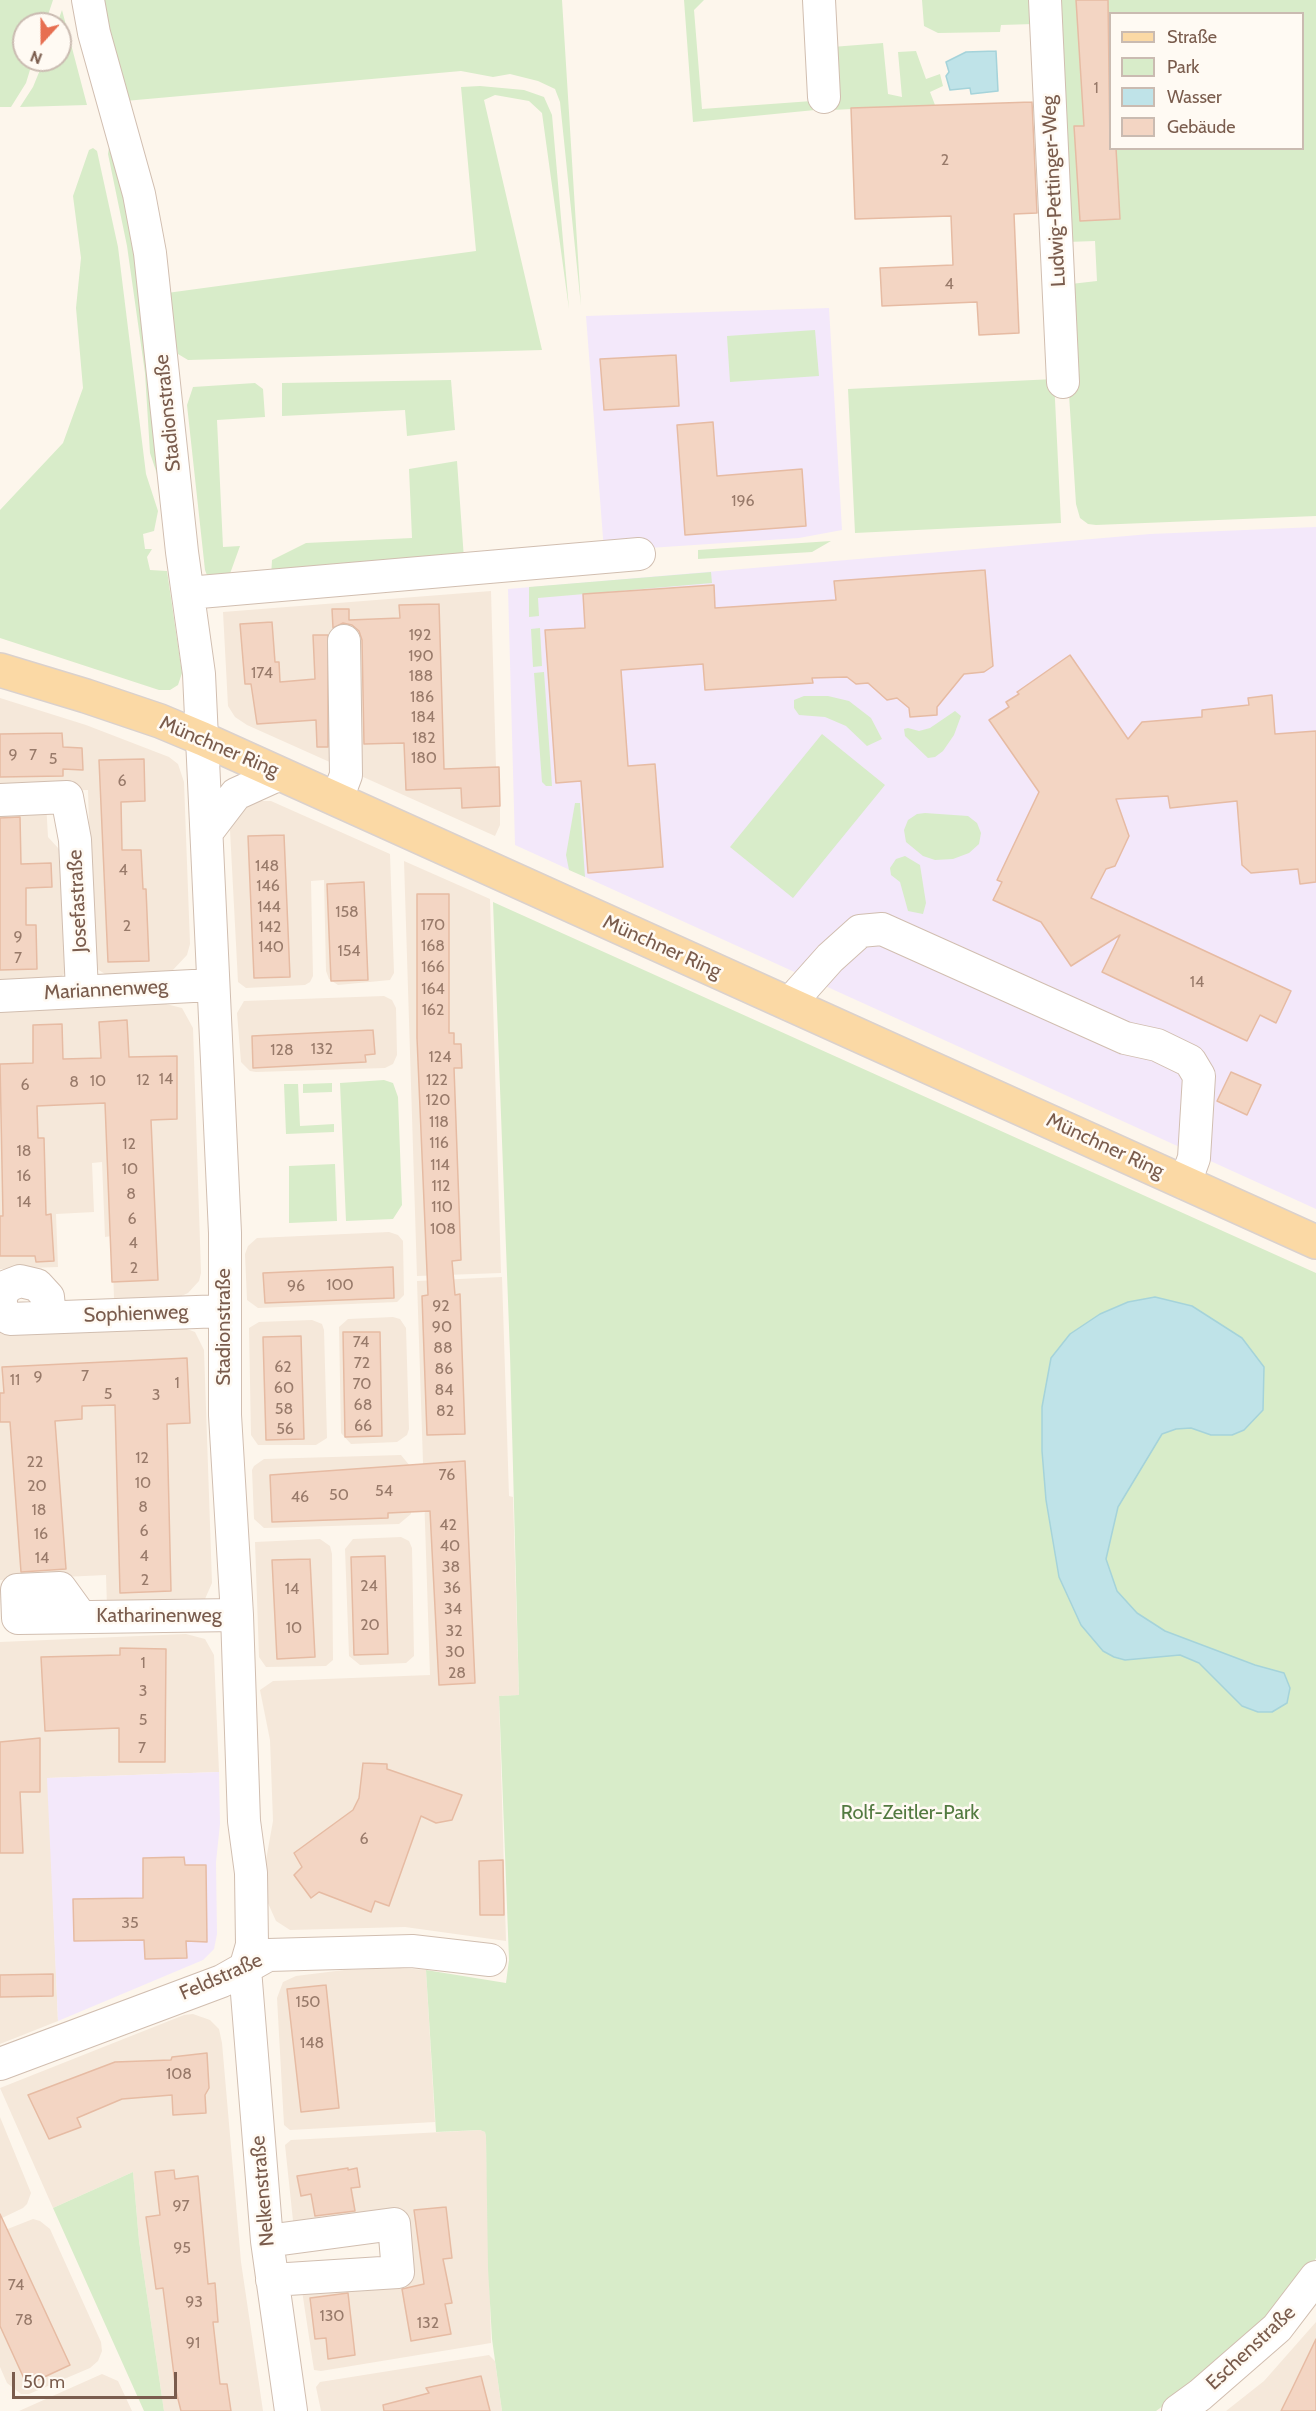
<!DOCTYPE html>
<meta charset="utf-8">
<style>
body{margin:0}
#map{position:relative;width:1316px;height:2411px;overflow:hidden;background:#fdf6ec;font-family:Cabin,sans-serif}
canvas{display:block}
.legend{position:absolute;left:1109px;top:12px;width:195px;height:138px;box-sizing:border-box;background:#fffaf3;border:2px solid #cabbb1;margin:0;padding:8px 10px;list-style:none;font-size:18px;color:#7a5c4d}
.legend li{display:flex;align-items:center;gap:12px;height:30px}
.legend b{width:30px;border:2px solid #cabbb1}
.north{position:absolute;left:12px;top:12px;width:60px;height:60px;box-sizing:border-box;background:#fffaf3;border:2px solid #cabbb1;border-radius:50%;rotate:201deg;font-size:16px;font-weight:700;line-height:24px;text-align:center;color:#7a5c4d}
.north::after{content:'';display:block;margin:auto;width:21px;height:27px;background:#e76f51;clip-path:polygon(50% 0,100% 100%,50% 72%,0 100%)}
.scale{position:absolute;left:12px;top:2372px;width:165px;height:27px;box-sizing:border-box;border:3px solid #7a5c4d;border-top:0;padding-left:8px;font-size:18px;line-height:21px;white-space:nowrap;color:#7a5c4d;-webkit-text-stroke:4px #fffaf3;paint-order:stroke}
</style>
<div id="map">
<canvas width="1316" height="2411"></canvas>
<ul class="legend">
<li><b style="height:8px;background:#fbd9a5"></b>Straße</li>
<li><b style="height:16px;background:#d8ecc9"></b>Park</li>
<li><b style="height:16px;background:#bfe3e8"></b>Wasser</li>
<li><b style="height:16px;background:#f3d5c3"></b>Gebäude</li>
</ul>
<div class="north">N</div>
<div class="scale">50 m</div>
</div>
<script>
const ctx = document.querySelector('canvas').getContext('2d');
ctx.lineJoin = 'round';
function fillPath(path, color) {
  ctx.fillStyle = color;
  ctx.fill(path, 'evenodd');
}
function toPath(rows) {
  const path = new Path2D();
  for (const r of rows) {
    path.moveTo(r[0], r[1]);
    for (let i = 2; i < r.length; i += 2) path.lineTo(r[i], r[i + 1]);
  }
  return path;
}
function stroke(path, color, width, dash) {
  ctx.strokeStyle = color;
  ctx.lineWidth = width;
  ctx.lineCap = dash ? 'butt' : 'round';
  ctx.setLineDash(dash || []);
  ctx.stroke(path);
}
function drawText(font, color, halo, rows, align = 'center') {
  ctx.font = font + ' Cabin,sans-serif';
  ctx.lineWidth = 5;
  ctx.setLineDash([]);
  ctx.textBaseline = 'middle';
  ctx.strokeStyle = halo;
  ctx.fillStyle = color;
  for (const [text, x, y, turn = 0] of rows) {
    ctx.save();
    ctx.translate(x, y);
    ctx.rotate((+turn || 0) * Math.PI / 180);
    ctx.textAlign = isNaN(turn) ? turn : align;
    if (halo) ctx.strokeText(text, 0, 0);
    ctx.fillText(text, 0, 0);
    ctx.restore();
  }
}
const residential = toPath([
 [491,591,496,767,499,767,500,806,500,825,495,836,247,725,235,717,228,706,223,612],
 [0,698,86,725,169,757,178,764,184,782,190,944,187,955,171,972,110,977,97,969,93,963,88,790,0,792],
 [256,801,271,801,390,854,394,973,390,980,338,985,329,979,326,971,324,880,311,881,313,976,310,982,305,985,246,988,238,982,230,830,234,817,243,807],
 [46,802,48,837,69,860,69,970,57,980,0,982,0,804],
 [404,861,490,899,501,1273,417,1276],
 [384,996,392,1000,396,1008,397,1055,393,1064,385,1068,256,1072,250,1071,241,1062,237,1013,244,1001],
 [162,1003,182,1008,193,1028,201,1273,199,1281,188,1293,179,1297,114,1299,112,1236,105,1237,102,1162,92,1163,94,1212,56,1214,58,1267,0,1269,0,1010],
 [389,1232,398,1235,403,1241,404,1295,397,1302,258,1308,247,1300,245,1254,248,1246,257,1238],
 [502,1277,509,1496,513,1497,519,1695,499,1696,506,1941,405,1927,290,1930,276,1921,267,1901,266,1860,273,1821,270,1740,260,1690,273,1681,430,1675,417,1281],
 [393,1317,400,1319,406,1328,409,1429,407,1435,397,1442,351,1444,341,1433,339,1327,348,1319],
 [312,1320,322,1324,324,1330,327,1438,316,1445,258,1445,251,1435,249,1328,259,1322],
 [179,1326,195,1332,204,1350,212,1583,205,1599,198,1604,107,1607,106,1575,0,1580,0,1332],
 [401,1455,410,1466,411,1514,399,1524,264,1528,254,1519,252,1470,254,1466,264,1459],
 [401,1537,409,1541,412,1548,414,1656,406,1663,360,1665,349,1656,345,1549,353,1539],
 [320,1539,330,1546,332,1554,333,1660,326,1666,266,1667,259,1657,255,1542],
 [186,1634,205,1639,214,1655,219,1772,48,1778,58,2021,0,2044,0,1642],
 [400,1968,426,1970,435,2122,290,2130,284,2125,277,1998,283,1982,296,1976,344,1970],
 [193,2014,210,2020,219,2029,222,2043,241,2262,263,2411,164,2411,139,2241,133,2172,53,2208,0,2088,184,2015],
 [0,2117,31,2193,27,2204,23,2208,0,2219],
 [480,2130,485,2132,486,2137,491,2343,321,2371,314,2370,301,2284,384,2280,399,2211,294,2230,285,2145,291,2140],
 [33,2219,40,2221,50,2229,101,2342,102,2351,98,2361,90,2368,29,2394,21,2394,7,2383,0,2367,0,2232],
 [1316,2322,1316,2411,1226,2411,1264,2381],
 [489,2355,495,2361,502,2411,321,2411,316,2387,320,2382],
 [102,2374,118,2381,132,2411,19,2411]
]);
const education = toPath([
 [829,308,842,530,799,538,604,551,586,316],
 [1316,527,1316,1209,515,845,508,589,1150,534],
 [219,1772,220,1824,216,1862,217,1934,214,1949,203,1960,58,2021,47,1778]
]);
const green = toPath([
 [0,0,53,0,45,24,24,24,24,60,33,60,26,83,11,107,0,107],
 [103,0,562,0,581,306,560,102,555,89,538,81,510,74,493,77,461,71,125,101],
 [684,0,704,0,694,10,702,109,812,101,815,110,693,122],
 [922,0,1033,0,1034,24,1001,25,1000,32,938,33,924,26],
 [1055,0,1316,0,1316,516,1096,525,1088,524,1080,518,1076,504,1062,285,1097,281,1095,241,1067,242],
 [1110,14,1302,14,1302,148,1110,148],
 [62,10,87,105,20,107,33,87,44,60,60,60,60,24,57,24],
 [883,43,888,94,902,97,898,52,916,51,926,79,940,74,943,86,930,92,935,105,832,110,832,47],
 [480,86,524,90,544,97,552,115,569,309,542,113,529,101,495,95,484,100,542,350,188,360,178,354,167,293,476,251,461,87],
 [110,141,130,195,162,489,150,453,145,373,127,246,108,154],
 [93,148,97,151,118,247,146,474,158,511,154,531,143,534,145,549,152,549,147,557,150,570,167,571,182,673,178,685,170,690,159,690,0,638,0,510,63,443,83,388,76,308,81,258,73,196,89,150],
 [815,330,819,376,730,382,727,336],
 [1054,379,1061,523,855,533,848,389],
 [451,380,455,430,407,436,405,410,282,416,282,383],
 [255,383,263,389,265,417,217,420,223,547,240,546,227,582,208,578,205,570,187,405,193,387],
 [457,461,464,559,271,577,272,560,306,543,412,538,409,469],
 [831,541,812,552,698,559,698,550],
 [711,572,712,583,538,598,539,616,529,617,529,587],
 [540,628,542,666,533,667,531,629],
 [544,672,552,786,546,786,542,782,534,673],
 [804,696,828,696,849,701,871,718,882,739,867,746,846,726,825,717,799,715,794,708,794,700],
 [955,711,961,716,954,735,943,751,935,757,928,758,905,736,904,729,908,728,919,731,930,728],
 [822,734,885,785,793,898,730,847],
 [575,803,580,803,585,877,569,870,566,855],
 [925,813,968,816,977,823,981,833,979,844,969,853,953,859,935,860,923,856,906,842,904,830,908,820,917,814],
 [905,856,920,865,926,903,923,914,908,911,900,882,891,875,890,868,896,859],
 [493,902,1316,1273,1316,2258,1306,2276,1219,2366,1156,2411,502,2411,492,2339,488,2268,486,2137,485,2132,480,2130,436,2132,426,1970,506,1983,509,1960,499,1696,519,1695,510,1354],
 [384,1080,393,1083,398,1097,402,1205,393,1219,346,1221,340,1083],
 [332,1083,332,1092,303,1093,303,1084],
 [284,1084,298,1084,300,1126,334,1124,334,1132,286,1134],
 [335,1164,337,1221,289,1223,289,1166],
 [133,2172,139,2241,164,2411,144,2411,53,2208]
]);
const water = toPath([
 [996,51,998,91,971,94,970,88,950,90,946,76,949,72,946,62,966,52,996,51],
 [1155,1297,1192,1306,1242,1338,1264,1367,1263,1410,1244,1430,1232,1435,1211,1435,1191,1428,1176,1429,1162,1434,1118,1507,1106,1559,1117,1591,1137,1613,1165,1631,1255,1665,1284,1673,1290,1688,1287,1703,1272,1712,1258,1712,1242,1706,1199,1663,1180,1655,1125,1660,1114,1657,1103,1651,1081,1625,1059,1577,1046,1500,1042,1451,1042,1407,1051,1358,1070,1334,1100,1314,1128,1302,1155,1297]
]);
const building = toPath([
 [1076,0,1108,0,1110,148,1116,148,1120,219,1080,221,1074,126,1084,126,1076,0],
 [1032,102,1037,213,1014,214,1019,333,979,335,977,302,882,306,880,268,953,265,951,216,855,219,851,108,1032,102],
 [676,355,679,406,604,410,600,359,676,355],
 [713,422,717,476,802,469,806,526,685,535,677,425,713,422],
 [985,570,993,666,984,672,964,674,937,707,937,715,910,717,909,708,897,698,887,700,868,683,856,684,847,677,812,678,813,683,705,690,703,664,621,670,628,766,655,764,663,867,588,873,581,781,556,783,545,630,585,628,583,594,714,585,715,608,836,600,834,581,985,570],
 [439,604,444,769,499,767,500,806,462,808,461,788,406,790,404,743,364,744,362,640,359,631,352,625,343,623,333,628,332,609,349,609,349,620,400,618,399,605,439,604],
 [272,622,275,662,279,662,280,682,315,679,313,635,328,635,328,747,317,747,316,720,257,724,251,684,245,684,240,624,272,622],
 [1070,655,1128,739,1142,722,1202,717,1202,710,1249,705,1248,698,1272,695,1275,734,1316,731,1316,882,1300,884,1298,869,1251,873,1242,865,1237,801,1170,808,1168,796,1116,799,1129,836,1115,866,1106,869,1091,898,1291,991,1276,1023,1260,1015,1247,1041,1102,972,1120,935,1071,966,1041,922,993,900,1002,882,997,880,1039,792,989,720,1009,707,1006,702,1019,694,1017,692,1070,655],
 [62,733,63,747,82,748,83,770,63,769,63,776,0,777,0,734,62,733],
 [144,759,145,801,121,802,122,850,141,850,143,889,146,889,149,961,108,962,99,760,144,759],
 [20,817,21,864,51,863,52,887,26,888,26,925,36,925,37,969,0,970,0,818,20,817],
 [284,835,290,977,254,978,248,836,284,835],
 [364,882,368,980,331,981,327,884,364,882],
 [417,894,449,894,449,1033,454,1033,454,1044,461,1044,462,1068,454,1068,461,1260,452,1261,455,1295,460,1294,465,1434,427,1435,422,1296,428,1295,417,1038,417,894],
 [127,1020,129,1057,177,1056,177,1119,151,1120,158,1280,112,1282,105,1103,37,1106,38,1138,44,1138,46,1215,51,1214,54,1261,36,1262,35,1256,0,1256,0,1216,3,1216,0,1064,33,1063,33,1025,62,1024,63,1059,101,1058,99,1022,127,1020],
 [373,1030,375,1054,365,1055,366,1062,253,1068,252,1036,373,1030],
 [1231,1072,1261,1085,1247,1115,1217,1101,1231,1072],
 [393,1267,394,1298,265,1303,263,1273,393,1267],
 [343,1332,380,1332,382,1436,345,1437,343,1332],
 [301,1336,304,1439,266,1440,263,1337,301,1336],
 [187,1358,190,1423,167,1424,171,1591,120,1593,115,1405,82,1406,82,1419,55,1421,66,1569,21,1572,10,1422,0,1422,0,1393,4,1393,2,1367,187,1358],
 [465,1461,475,1683,439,1685,430,1511,388,1513,388,1518,272,1522,270,1475,465,1461],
 [385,1556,388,1654,354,1655,351,1557,385,1556],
 [310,1559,315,1657,277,1659,272,1560,310,1559],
 [120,1648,166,1649,165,1762,119,1762,119,1728,45,1731,41,1657,120,1655,120,1648],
 [40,1738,40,1792,20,1792,23,1853,0,1853,0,1742,40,1738],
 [363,1763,387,1764,387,1769,462,1795,452,1820,436,1823,421,1816,389,1906,375,1901,371,1912,319,1892,311,1898,294,1875,302,1867,294,1853,353,1810,359,1798,363,1763],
 [184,1857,185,1865,206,1865,207,1942,186,1941,187,1958,145,1959,144,1940,74,1941,73,1899,143,1898,143,1858,184,1857],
 [503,1860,504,1915,480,1915,479,1861,503,1860],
 [53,1974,53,1996,0,1997,0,1975,53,1974],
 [326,1985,339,2108,301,2112,287,1989,326,1985],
 [207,2053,209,2088,205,2095,206,2113,173,2115,172,2095,122,2099,77,2118,81,2127,49,2139,28,2095,115,2062,171,2060,172,2057,207,2053],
 [348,2168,348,2170,357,2168,360,2187,351,2188,355,2211,315,2216,311,2194,301,2196,297,2176,348,2168],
 [174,2170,175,2179,198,2176,208,2284,215,2283,218,2322,213,2322,220,2384,227,2384,231,2411,181,2411,176,2391,163,2288,156,2289,146,2217,160,2215,155,2172,174,2170],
 [446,2207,452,2258,443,2259,452,2303,445,2304,451,2334,411,2341,402,2289,424,2284,414,2210,446,2207],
 [0,2214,70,2365,27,2385,0,2326,0,2214],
 [348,2293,355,2355,328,2359,326,2338,315,2339,310,2298,348,2293],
 [1316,2339,1316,2411,1281,2411,1292,2389,1316,2339],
 [481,2376,490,2411,384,2411,383,2405,429,2393,426,2388,481,2376]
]);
const minor = toPath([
 [88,0,94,33,139,194,150,253,182,552,199,674,225,1233,225,1415,237,1615,244,1821,251,1873,252,1945,245,1969,267,2241,291,2411],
 [819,0,824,97],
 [1045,0,1063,382],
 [188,593,639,554],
 [337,799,346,775,344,641],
 [0,800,67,797,75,840,82,991],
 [207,832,236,794,280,774],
 [0,996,212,985],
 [789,1004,830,958,860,931,882,929,1125,1038,1157,1045,1190,1061,1199,1076,1194,1158,1185,1183],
 [50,1317,48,1297,37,1285,20,1281,7,1286,0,1298,3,1314,10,1319,223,1311],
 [81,1617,60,1588,17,1590,18,1618,237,1615],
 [0,2064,222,1981,268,1955,412,1951,490,1960],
 [267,2241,394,2224,398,2272,272,2280],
 [1178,2411,1200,2395,1277,2328,1316,2277]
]);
const major = toPath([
 [0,670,86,696,160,721,203,739,1316,1242]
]);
const numberNames = [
 ["1",1096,88],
 ["2",945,160],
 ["4",949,284],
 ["196",743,501],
 ["192",420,635],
 ["190",421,656],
 ["174",262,673],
 ["188",421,676],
 ["186",422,697],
 ["184",423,717],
 ["182",424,738],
 ["9",13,755],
 ["7",33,755],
 ["180",424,758],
 ["5",53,759],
 ["6",122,781],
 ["148",267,866],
 ["4",123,870],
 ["146",268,886],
 ["144",269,907],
 ["158",347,912],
 ["170",433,925],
 ["2",127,926],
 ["142",270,927],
 ["9",18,937],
 ["168",433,946],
 ["140",271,947],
 ["154",349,951],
 ["7",18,958],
 ["166",433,967],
 ["14",1197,982],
 ["164",433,989],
 ["162",433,1010],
 ["132",322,1049],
 ["128",282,1050],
 ["124",440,1057],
 ["14",166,1079],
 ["12",143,1080],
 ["122",437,1080],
 ["10",98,1081],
 ["8",74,1082],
 ["6",25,1085],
 ["120",438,1100],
 ["118",439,1122],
 ["116",439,1143],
 ["12",129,1144],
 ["18",24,1151],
 ["114",440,1165],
 ["10",130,1169],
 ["16",24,1176],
 ["112",441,1186],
 ["8",131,1194],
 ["14",24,1202],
 ["110",442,1207],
 ["6",132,1219],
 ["108",443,1229],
 ["4",133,1243],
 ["2",134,1268],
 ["100",340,1285],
 ["96",296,1286],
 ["92",441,1306],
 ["90",442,1327],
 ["74",361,1342],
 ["88",443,1348],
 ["72",362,1363],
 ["62",283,1367],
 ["86",444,1369],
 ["7",85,1376],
 ["9",38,1377],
 ["11",15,1380],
 ["1",177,1383],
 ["70",362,1384],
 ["60",284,1388],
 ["84",444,1390],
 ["5",108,1394],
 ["3",156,1395],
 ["68",363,1405],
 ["58",284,1409],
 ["82",445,1411],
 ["66",363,1426],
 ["56",285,1429],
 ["12",142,1458],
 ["22",35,1462],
 ["76",447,1475],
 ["10",143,1483],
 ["20",37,1486],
 ["54",384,1491],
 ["50",339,1495],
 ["46",300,1497],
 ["8",143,1507],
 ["18",39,1510],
 ["42",448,1525],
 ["6",144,1531],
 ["16",41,1534],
 ["40",450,1546],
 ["4",144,1556],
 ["14",42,1558],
 ["38",451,1567],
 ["2",145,1580],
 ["24",369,1586],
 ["36",452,1588],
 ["14",292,1589],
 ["34",453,1609],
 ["20",370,1625],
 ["10",294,1628],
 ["32",454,1631],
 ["30",455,1652],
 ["1",143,1663],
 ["28",457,1673],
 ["3",143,1691],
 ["5",143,1720],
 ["7",142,1748],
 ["6",364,1839],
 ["35",130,1923],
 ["150",308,2002],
 ["148",312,2043],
 ["108",179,2074],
 ["97",181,2206],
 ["95",182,2248],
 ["74",16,2285],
 ["93",194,2302],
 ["130",332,2316],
 ["78",24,2320],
 ["132",428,2323],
 ["91",193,2343]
];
const streetNames = [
 ["Ludwig-Pettinger-Weg",1054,191,-93],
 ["Stadionstraße",168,413,-96],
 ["Münchner Ring",219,747,23],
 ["Josefastraße",78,901,-93],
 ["Münchner Ring",662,947,24],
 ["Mariannenweg",106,990,-3],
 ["Münchner Ring",1105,1146,25],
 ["Sophienweg",136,1314,-2],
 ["Stadionstraße",224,1327,-90],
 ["Katharinenweg",159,1616],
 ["Feldstraße",221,1977,-24],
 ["Nelkenstraße",263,2191,-95],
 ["Eschenstraße",1251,2348,-43]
];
const parkNames = [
 ["Rolf-Zeitler-Park",910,1813]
];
fillPath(residential, '#f5e8da');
fillPath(education, '#f3e8fa');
fillPath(green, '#d8ecc9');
fillPath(water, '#bfe3e8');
stroke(water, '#a5d3da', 1.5);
fillPath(building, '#f3d5c3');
stroke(building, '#e6bba3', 1.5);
stroke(minor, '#d1beb0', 34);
stroke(major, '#dad1cd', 36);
stroke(minor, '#fff', 32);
stroke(major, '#fbd9a5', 33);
drawText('16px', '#987a6a', null, numberNames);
drawText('20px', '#7a5c4d', '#fffaf3', streetNames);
drawText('20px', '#537a41', '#fffaf3', parkNames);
</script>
